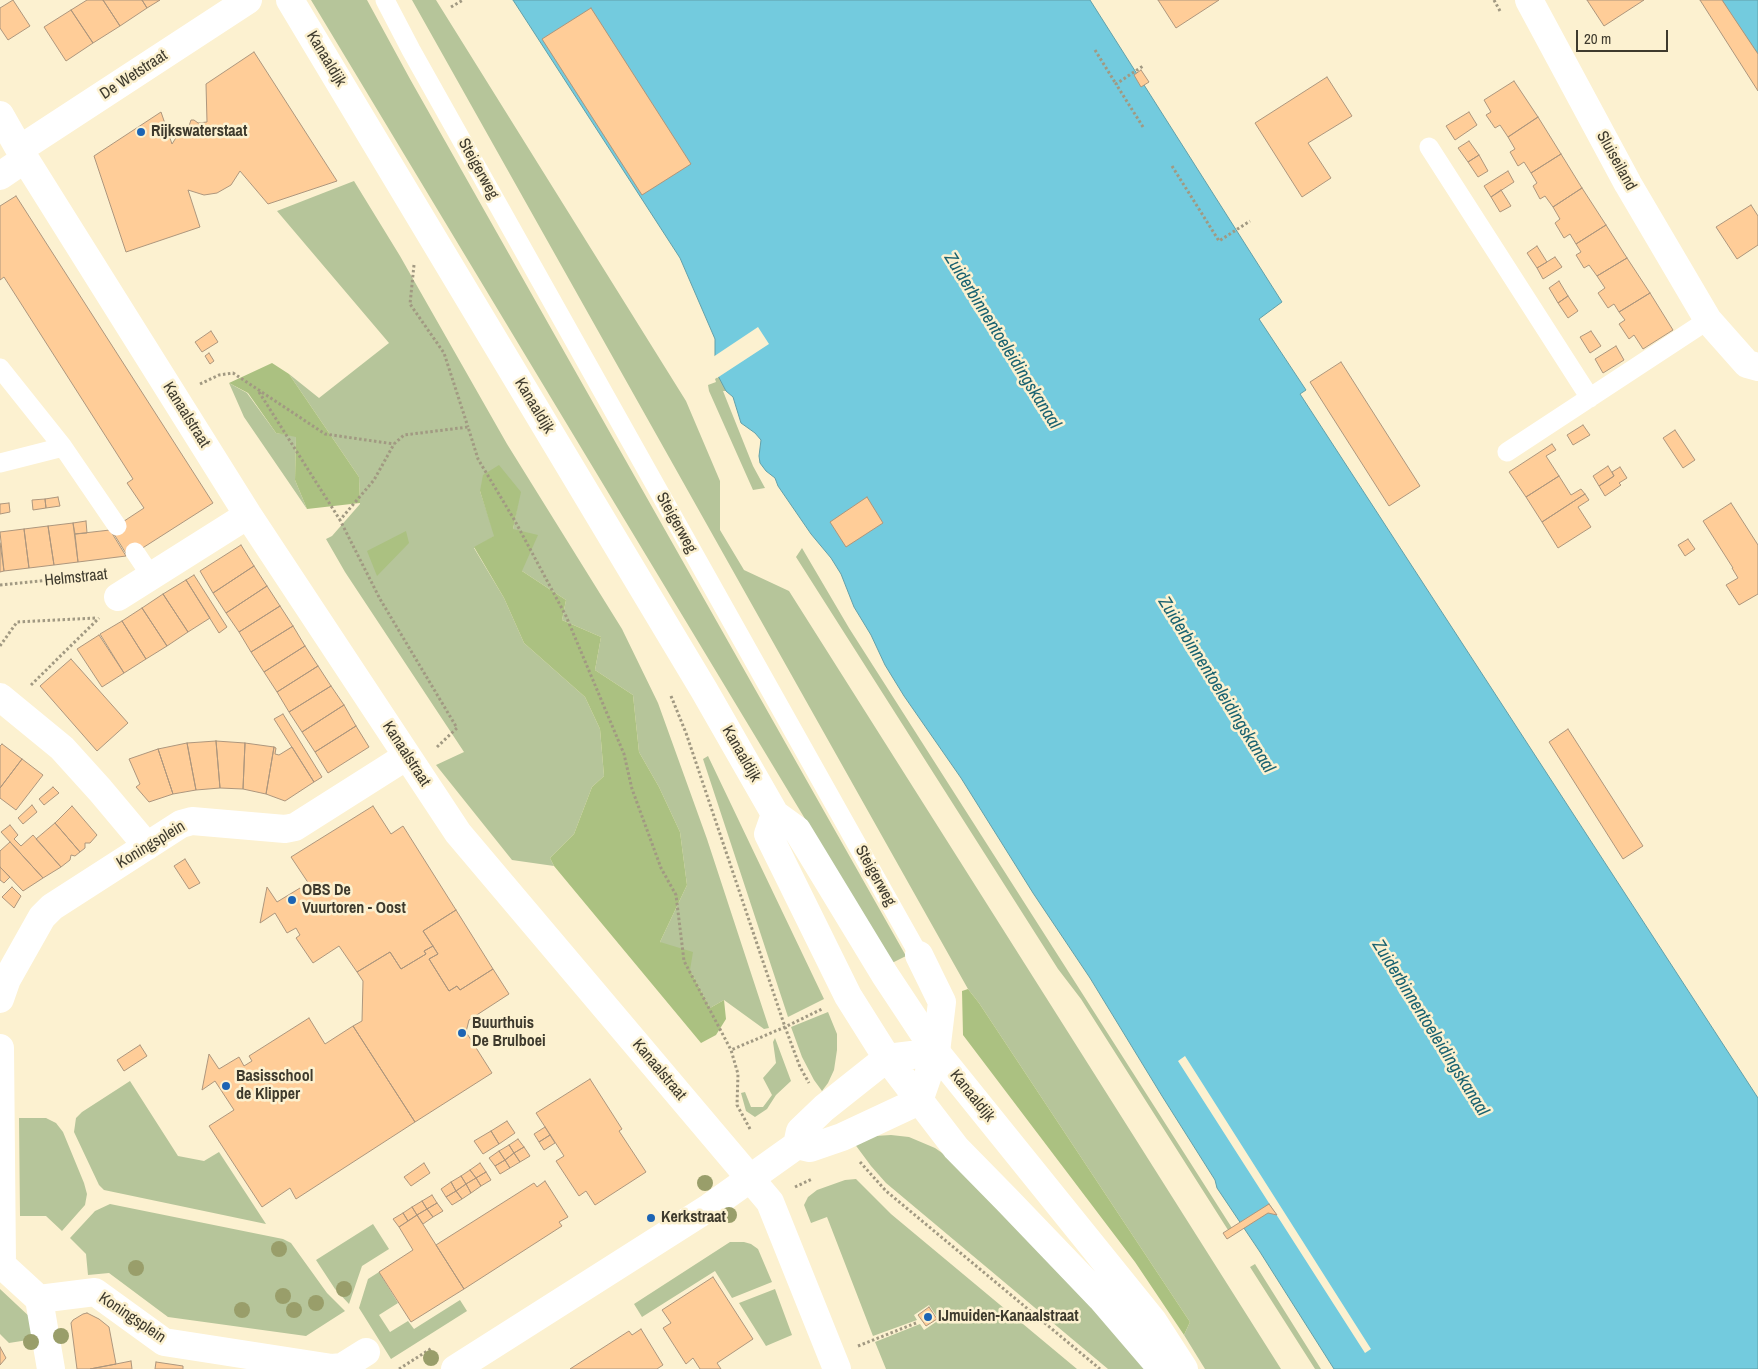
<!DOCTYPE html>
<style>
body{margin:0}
#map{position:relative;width:1758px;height:1369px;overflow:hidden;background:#fcf1d0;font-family:"Archivo Narrow",sans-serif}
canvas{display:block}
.scale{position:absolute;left:1576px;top:30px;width:92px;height:22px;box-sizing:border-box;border:2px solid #3e3a2d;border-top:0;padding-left:6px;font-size:15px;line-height:18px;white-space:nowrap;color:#3e3a2d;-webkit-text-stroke:4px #fcf1d0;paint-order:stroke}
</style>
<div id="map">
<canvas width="1758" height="1369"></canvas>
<div class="scale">20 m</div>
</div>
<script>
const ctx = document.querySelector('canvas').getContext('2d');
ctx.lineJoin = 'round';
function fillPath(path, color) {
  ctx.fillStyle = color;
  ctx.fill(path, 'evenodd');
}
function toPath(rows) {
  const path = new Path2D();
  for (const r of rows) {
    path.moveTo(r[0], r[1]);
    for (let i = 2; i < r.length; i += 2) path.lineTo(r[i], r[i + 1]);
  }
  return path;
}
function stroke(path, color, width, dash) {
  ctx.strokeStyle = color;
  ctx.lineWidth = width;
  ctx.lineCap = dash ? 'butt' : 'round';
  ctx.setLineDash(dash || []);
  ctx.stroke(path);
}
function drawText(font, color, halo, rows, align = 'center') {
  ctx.font = font + ' "Archivo Narrow",sans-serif';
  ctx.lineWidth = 5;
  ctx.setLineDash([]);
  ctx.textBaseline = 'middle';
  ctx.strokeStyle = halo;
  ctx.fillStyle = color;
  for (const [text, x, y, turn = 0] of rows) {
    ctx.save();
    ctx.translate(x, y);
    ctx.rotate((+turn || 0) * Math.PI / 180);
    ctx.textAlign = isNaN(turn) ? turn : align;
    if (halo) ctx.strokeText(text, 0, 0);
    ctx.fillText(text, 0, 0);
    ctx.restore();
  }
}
const green = toPath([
 [311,0,367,0,410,79,906,956,892,963],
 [412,0,436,0,686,401,720,481,720,530,744,570,789,591,1281,1369,1205,1369,1184,1335,1190,1322,979,1003,968,989],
 [354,181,400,256,507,444,622,629,658,703,707,839,769,1028,764,1029,724,1000,710,1008,690,970,660,942,687,885,680,832,659,787,639,752,633,695,595,670,601,637,562,620,566,600,522,571,513,529,520,492,480,491,495,536,474,548,504,598,524,643,585,697,600,729,604,776,592,787,574,834,550,858,554,866,512,860,436,765,464,752,345,572,326,539,332,536,360,504,359,477,289,374,319,398,389,343,277,211],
 [719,376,726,391,723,391,753,466,765,488,753,490,709,391,708,385,716,382,715,379],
 [229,383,247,393,276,433,296,436,295,480,307,509,244,417],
 [802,548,849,628,1232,1228,1228,1230,1081,999,1058,969,796,557],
 [708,756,824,999,788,1017,703,759],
 [828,1012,837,1034,837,1050,834,1070,828,1083,822,1091,814,1080,802,1057,791,1027],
 [775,1038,791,1081,776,1095,767,1109,755,1117,746,1111,741,1093,745,1092,751,1107,763,1107,772,1095,763,1078,776,1063,773,1042],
 [130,1081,178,1156,204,1161,219,1152,266,1224,104,1190,99,1185,74,1132,76,1118,82,1112],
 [19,1118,46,1118,56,1123,63,1132,84,1183,87,1194,85,1205,62,1231,46,1216,20,1216],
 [891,1135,909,1137,935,1148,958,1164,1150,1369,1108,1369,886,1183,871,1166,854,1143,875,1136],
 [856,1179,891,1214,1077,1369,886,1369,875,1342,920,1324,924,1330,939,1320,929,1305,914,1315,917,1320,873,1336,827,1217,811,1223,804,1205,808,1197,817,1190,845,1180],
 [110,1204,283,1239,291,1243,327,1293,345,1311,306,1336,168,1317,109,1273,88,1275,86,1254,70,1238,95,1211],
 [373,1224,389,1249,362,1266,349,1304,335,1289,316,1260],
 [730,1242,744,1242,751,1244,758,1249,772,1282,732,1298,715,1271,642,1317,634,1304],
 [1255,1264,1321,1369,1315,1369,1250,1267],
 [379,1272,398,1303,379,1315,390,1332,408,1321,414,1329,460,1300,467,1311,391,1359,359,1308,368,1279],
 [0,1289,32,1319,34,1339,9,1343,0,1334],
 [775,1289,792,1335,766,1346,739,1303]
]);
const forest = toPath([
 [272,363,289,374,359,477,360,503,307,509,295,480,296,437,276,433,248,393,229,383],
 [499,465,521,492,513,529,538,535,522,571,566,600,562,620,601,637,595,670,633,695,639,752,659,787,680,832,687,885,660,942,693,952,690,970,710,1008,724,1000,726,1019,716,1035,701,1043,554,866,550,858,574,834,592,787,604,776,600,729,585,697,524,643,504,598,474,547,494,536,480,491,483,475],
 [406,531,409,543,377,576,367,551],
 [968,989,979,1003,1190,1322,1184,1335,1135,1262,963,1035,962,991]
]);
const water = toPath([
 [513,0,1090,0,1282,302,1259,319,1306,390,1300,394,1758,1098,1758,1369,1334,1369,1260,1252,1217,1188,1215,1180,1162,1096,1090,978,1033,893,961,778,904,696,885,665,871,635,854,607,841,574,831,558,811,534,778,486,775,478,766,471,760,463,759,456,761,440,755,433,741,423,733,397,726,391,715,370,715,339,680,258,513,0],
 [1722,0,1758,0,1758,54,1730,13,1722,0]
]);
const pier = toPath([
 [758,327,769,344,717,378,713,370,713,357],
 [1185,1056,1371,1349,1365,1353,1178,1061]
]);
const building = toPath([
 [13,0,30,26,8,40,0,28,0,8,13,0],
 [87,0,103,0,120,26,93,43,71,10,87,0],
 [103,0,142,0,147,8,120,26,103,0],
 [142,0,160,0,147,8,142,0],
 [1158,0,1219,0,1176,28,1158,0],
 [1587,0,1644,0,1604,26,1587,0],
 [1700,0,1722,0,1758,54,1758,91,1700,0],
 [591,8,691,164,642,195,542,39,591,8],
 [71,10,93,43,66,61,44,27,71,10],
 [254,52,337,181,268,204,240,171,231,185,217,193,204,195,188,190,200,227,126,252,94,156,161,112,172,144,179,133,189,126,191,120,194,120,198,123,207,122,206,84,254,52],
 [1141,70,1149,82,1141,87,1134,75,1141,70],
 [1327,77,1352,116,1308,143,1331,178,1302,197,1255,123,1327,77],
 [1514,81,1538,117,1508,137,1500,125,1495,128,1486,115,1491,112,1484,100,1514,81],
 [1469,112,1477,125,1455,140,1446,126,1469,112],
 [1538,117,1561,154,1531,173,1524,162,1518,166,1510,152,1515,149,1508,137,1538,117],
 [1469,141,1479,155,1468,162,1458,148,1469,141],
 [1561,154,1582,188,1553,207,1545,196,1540,199,1533,186,1537,183,1531,173,1561,154],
 [1479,155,1488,171,1478,177,1468,162,1479,155],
 [1508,171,1514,182,1491,197,1484,186,1508,171],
 [1582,188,1606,225,1576,244,1570,234,1564,238,1555,223,1560,219,1553,207,1582,188],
 [1501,190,1511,206,1500,212,1491,197,1501,190],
 [16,196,213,503,130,556,127,555,112,531,112,529,144,508,127,483,133,479,4,277,0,280,0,206,16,196],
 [1751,205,1758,216,1758,245,1737,259,1716,227,1751,205],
 [1606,225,1627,258,1597,276,1589,265,1584,268,1576,255,1581,252,1576,244,1606,225],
 [1537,246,1547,262,1537,268,1527,253,1537,246],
 [1555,257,1562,267,1543,279,1537,268,1555,257],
 [1627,258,1650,293,1619,312,1614,304,1608,308,1598,293,1605,288,1597,276,1627,258],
 [1559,281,1568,296,1558,303,1549,288,1559,281],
 [1650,293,1673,330,1643,349,1634,335,1629,339,1619,324,1625,320,1619,312,1650,293],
 [1568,296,1578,311,1568,318,1558,303,1568,296],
 [211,331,218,342,202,352,195,342,211,331],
 [1591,331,1601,346,1590,353,1580,337,1591,331],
 [1616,346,1624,360,1603,373,1595,359,1616,346],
 [209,353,214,361,210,364,205,356,209,353],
 [1341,362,1420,486,1389,506,1310,382,1341,362],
 [1583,425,1590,435,1573,445,1567,435,1583,425],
 [1675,430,1695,460,1683,468,1663,438,1675,430],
 [1552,444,1556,450,1546,456,1559,476,1526,497,1509,472,1552,444],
 [1608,466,1614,476,1599,486,1593,476,1608,466],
 [1620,467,1627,478,1619,483,1621,485,1605,496,1599,486,1614,476,1612,472,1620,467],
 [1559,476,1571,495,1581,489,1585,494,1542,522,1526,497,1559,476],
 [1585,494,1589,500,1578,507,1591,527,1558,548,1542,522,1585,494],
 [58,497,60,506,46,508,45,499,58,497],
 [867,497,883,523,846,547,830,522,867,497],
 [45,499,46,508,33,510,32,500,45,499],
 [9,503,10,512,0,514,0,504,9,503],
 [1731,503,1758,545,1758,594,1739,605,1726,585,1738,578,1732,568,1733,568,1703,521,1731,503],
 [86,521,87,533,75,534,73,523,86,521],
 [73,523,78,562,54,565,48,526,73,523],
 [48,526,54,565,29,568,24,529,48,526],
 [24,529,29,568,4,571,0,532,24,529],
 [110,530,126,556,78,562,75,534,110,530],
 [1688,539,1695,549,1685,556,1678,545,1688,539],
 [0,543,4,571,0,572,0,543],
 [241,545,254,566,213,593,200,571,241,545],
 [254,566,267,586,226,613,213,593,254,566],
 [194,575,227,627,219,633,186,580,194,575],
 [186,580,210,618,188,632,163,594,186,580],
 [267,586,280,606,239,632,226,613,267,586],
 [163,594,188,632,167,646,142,608,163,594],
 [280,606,293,626,251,652,239,632,280,606],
 [142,608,167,646,146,659,122,621,142,608],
 [122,621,146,659,124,673,100,634,122,621],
 [293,626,305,646,264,672,251,652,293,626],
 [99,635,124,673,102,687,77,649,99,635],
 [305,646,318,666,277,692,264,672,305,646],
 [71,659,128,723,97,751,40,686,71,659],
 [318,666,331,686,289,712,277,692,318,666],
 [331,686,344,705,302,732,289,712,331,686],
 [344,705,356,726,315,752,302,732,344,705],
 [283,714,322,777,314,782,274,719,283,714],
 [356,726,369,747,328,773,315,752,356,726],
 [1568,729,1643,846,1623,859,1549,742,1568,729],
 [216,741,220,788,196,790,187,743,216,741],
 [216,741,245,743,243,789,220,788,216,741],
 [187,743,196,790,173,794,158,749,187,743],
 [245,743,274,747,266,794,243,789,245,743],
 [2,744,22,759,0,788,0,746,2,744],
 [274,747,276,748,275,754,279,755,292,747,314,782,285,801,266,794,274,747],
 [158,749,173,794,149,802,136,787,140,784,129,759,158,749],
 [22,759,43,775,16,810,0,798,0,788,22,759],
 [53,787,59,793,44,805,39,799,53,787],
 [32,805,37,812,23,824,18,818,32,805],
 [72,806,97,835,90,843,85,843,85,848,80,852,55,823,72,806],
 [373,806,391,834,403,826,456,910,423,931,433,946,424,951,426,954,401,969,390,952,357,972,339,946,313,963,296,938,300,935,296,928,287,933,275,913,260,923,267,887,277,902,300,888,303,892,311,887,291,857,373,806],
 [55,823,80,852,75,856,71,855,70,860,61,867,36,839,55,823],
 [10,825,18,835,14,839,21,846,33,835,61,867,43,878,1,832,10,825],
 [10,842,43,878,23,891,0,867,0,851,10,842],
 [185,859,200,883,189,889,174,866,185,859],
 [0,867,10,877,4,883,0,880,0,867],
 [12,887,21,896,14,908,2,897,12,887],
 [456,910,493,969,460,990,457,986,449,991,429,959,438,954,423,931,456,910],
 [433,946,438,954,429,959,449,991,457,986,460,990,493,969,509,994,469,1020,466,1032,492,1073,415,1122,353,1026,362,1021,363,981,357,972,390,952,401,969,426,954,424,951,433,946],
 [309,1018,325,1044,353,1026,415,1122,296,1199,290,1188,262,1207,209,1126,234,1110,215,1081,202,1090,209,1054,219,1069,239,1057,244,1066,252,1061,249,1056,309,1018],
 [140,1045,147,1056,124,1071,117,1060,140,1045],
 [590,1079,622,1129,619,1131,646,1172,595,1205,586,1191,579,1196,556,1161,564,1156,536,1113,590,1079],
 [507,1121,515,1133,499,1144,491,1131,507,1121],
 [545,1127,550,1135,539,1142,534,1134,545,1127],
 [491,1131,499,1144,483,1154,474,1141,491,1131],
 [550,1135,555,1143,544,1150,539,1142,550,1135],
 [518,1139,524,1147,514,1153,509,1145,518,1139],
 [509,1145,514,1153,505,1160,499,1151,509,1145],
 [524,1147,530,1156,520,1162,514,1153,524,1147],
 [499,1151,505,1160,495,1166,489,1158,499,1151],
 [514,1153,520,1162,510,1168,505,1160,514,1153],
 [505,1160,510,1168,500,1174,495,1166,505,1160],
 [424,1163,430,1173,411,1186,404,1177,424,1163],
 [480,1163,486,1172,476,1178,470,1170,480,1163],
 [470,1170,476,1178,466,1184,461,1176,470,1170],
 [486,1172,491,1180,481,1186,476,1178,486,1172],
 [461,1176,466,1184,456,1191,451,1182,461,1176],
 [476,1178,481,1186,471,1193,466,1184,476,1178],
 [545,1181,568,1217,559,1222,562,1226,464,1289,436,1245,534,1183,537,1187,545,1181],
 [451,1182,456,1191,446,1197,441,1189,451,1182],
 [466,1184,471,1193,462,1199,456,1191,466,1184],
 [456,1191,462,1199,452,1205,446,1197,456,1191],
 [432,1195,437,1203,427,1209,422,1201,432,1195],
 [422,1201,427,1209,417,1215,412,1207,422,1201],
 [437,1203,443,1211,433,1217,427,1209,437,1203],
 [1269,1204,1277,1215,1268,1213,1227,1239,1223,1233,1269,1204],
 [412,1207,417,1215,408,1221,403,1213,412,1207],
 [427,1209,433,1217,423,1224,417,1215,427,1209],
 [403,1213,408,1221,399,1227,393,1219,403,1213],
 [417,1215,464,1289,411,1322,379,1272,413,1250,399,1227,417,1215],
 [713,1277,753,1339,717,1363,721,1369,700,1369,693,1358,686,1364,663,1328,671,1323,662,1310,713,1277],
 [929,1307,937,1319,926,1326,918,1315,929,1307],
 [87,1313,99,1319,109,1327,116,1364,90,1369,77,1369,71,1323,73,1320,83,1314,87,1313],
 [641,1329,663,1365,657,1369,570,1369,629,1331,632,1335,641,1329],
 [0,1347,6,1358,0,1365,0,1347],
 [131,1361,132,1369,90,1369,116,1364,131,1361],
 [156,1362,183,1366,183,1369,155,1369,156,1362]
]);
const path = toPath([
 [1494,0,1500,11],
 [451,7,463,0],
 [1095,50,1116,84],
 [1143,127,1116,84,1143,66],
 [1172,166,1219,241,1250,221],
 [414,265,410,304,444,353,468,427],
 [200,384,219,375,233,373,325,434,394,444],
 [259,392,340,520],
 [0,585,98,575],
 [0,646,17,622,97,618],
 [31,685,99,618],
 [671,696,686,733,785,1027,800,1067,809,1083],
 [437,747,457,728,380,599,340,520,374,480,394,444,404,435,468,427,478,459,515,521,566,616,624,754,632,789,661,868,676,895,684,961,731,1050],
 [750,1129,737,1105,738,1074,731,1050,785,1027,822,1009],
 [860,1162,886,1191,1100,1369],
 [795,1187,812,1179],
 [858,1346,916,1323],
 [399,1369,432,1348]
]);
const service = toPath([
 [385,0,411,50,919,955],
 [1429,147,1590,398],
 [0,368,63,447],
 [1507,452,1708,320],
 [0,463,63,447,117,526],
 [135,552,151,576]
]);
const minor = toPath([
 [0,115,25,159,248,515,458,833,770,1202,837,1369],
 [20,149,248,0],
 [0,176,25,159],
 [118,597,248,515],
 [0,697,62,748,100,790,147,846],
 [919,955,942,1002,936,1052],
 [0,999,7,979,42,917,52,907,181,824,192,821,285,829,295,827,407,756],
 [0,1048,2,1265,39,1299,95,1292,164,1342,332,1368,342,1367,366,1352],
 [39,1299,51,1369]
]);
const tertiary = toPath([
 [290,0,704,690,775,814,797,830,885,975,936,1052,1153,1321,1184,1369],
 [1529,0,1628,184,1708,320,1747,364,1758,367],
 [775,814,768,834,848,996,887,1058,956,1148,1008,1201,1101,1298,1162,1369],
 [797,1145,810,1148,842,1137,919,1101,936,1052],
 [455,1369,710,1207,797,1145,800,1131,824,1108,887,1058,936,1052]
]);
const trees = [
 [705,1183],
 [729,1215],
 [279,1249],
 [136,1268],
 [344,1289],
 [283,1296],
 [316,1303],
 [242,1310],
 [294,1310],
 [61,1336],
 [31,1342],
 [431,1358]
];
const markers = [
 [141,132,5,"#1c64b4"],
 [292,900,5,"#1c64b4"],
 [462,1033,5,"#1c64b4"],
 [226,1086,5,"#1c64b4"],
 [651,1218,5,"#1c64b4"],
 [928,1317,5,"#1c64b4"]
];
const streetNames = [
 ["Kanaaldijk",326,59,59],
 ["De Wetstraat",134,75,-33],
 ["Sluiseiland",1616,161,61],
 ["Steigerweg",478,169,61],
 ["Kanaaldijk",534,406,59],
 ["Kanaalstraat",186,415,58],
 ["Steigerweg",676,523,61],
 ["Helmstraat",76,578,-6],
 ["Kanaalstraat",406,754,57],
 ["Kanaaldijk",741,754,60],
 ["Koningsplein",151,845,-31],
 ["Steigerweg",875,876,61],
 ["Kanaalstraat",659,1070,50],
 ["Kanaaldijk",972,1096,51],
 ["Koningsplein",132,1318,34]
];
const poiNames = [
 ["Rijkswaterstaat",151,132],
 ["OBS De",302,891],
 ["Vuurtoren - Oost",302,909],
 ["Buurthuis",472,1024],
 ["De Brulboei",472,1042],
 ["Basisschool",236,1077],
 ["de Klipper",236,1095],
 ["Kerkstraat",661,1218],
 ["IJmuiden-Kanaalstraat",938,1317]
];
const waterNames = [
 ["Zuiderbinnentoeleidingskanaal",1002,341,58],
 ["Zuiderbinnentoeleidingskanaal",1216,685,58],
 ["Zuiderbinnentoeleidingskanaal",1430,1028,58]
];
fillPath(green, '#b6c59a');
fillPath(forest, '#abc181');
fillPath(water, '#73cbde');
stroke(water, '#63a0a9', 1);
fillPath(pier, '#fcf1d0');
fillPath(building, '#ffcd98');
stroke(building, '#ad967d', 1);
stroke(path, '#a19982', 3, [2.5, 2.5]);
stroke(service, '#fff', 19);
stroke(minor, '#fff', 28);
stroke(tertiary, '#fff', 28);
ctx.fillStyle = '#999e6a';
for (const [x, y] of trees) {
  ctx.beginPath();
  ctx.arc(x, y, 8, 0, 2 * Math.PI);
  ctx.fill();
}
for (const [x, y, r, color] of markers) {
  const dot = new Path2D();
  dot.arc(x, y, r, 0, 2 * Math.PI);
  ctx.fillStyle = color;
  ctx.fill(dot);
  stroke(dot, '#fcf1d0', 2);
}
drawText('16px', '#3e3a2d', '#fcf1d0', streetNames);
drawText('bold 16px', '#3e3a2d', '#fcf1d0', poiNames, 'left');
drawText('italic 18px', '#1a6270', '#fcf1d0', waterNames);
</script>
